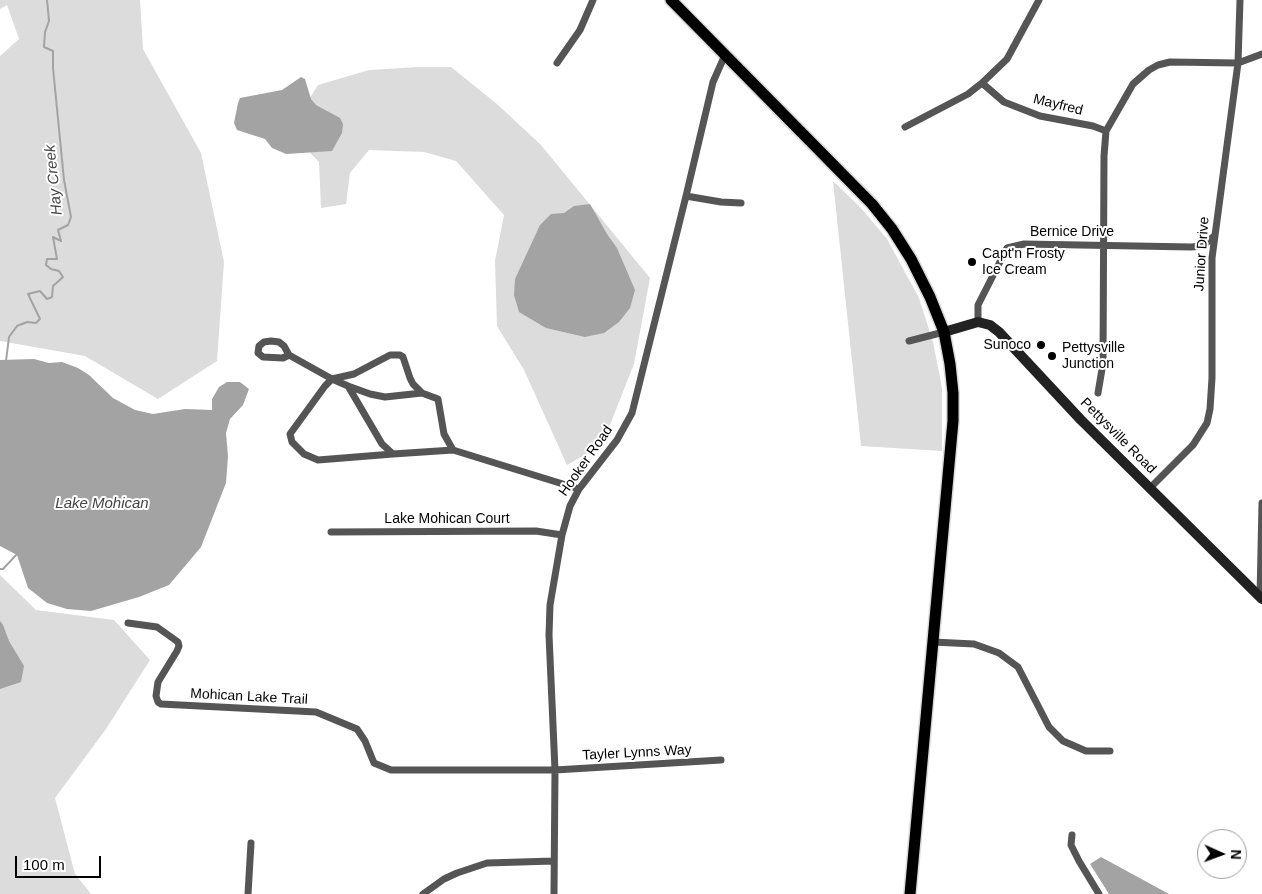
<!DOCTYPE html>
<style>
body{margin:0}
#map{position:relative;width:1262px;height:894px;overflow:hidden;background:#fff;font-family:Arial,sans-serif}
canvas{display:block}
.north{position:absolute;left:1197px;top:829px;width:50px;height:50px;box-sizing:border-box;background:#fff;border:1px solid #999;border-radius:50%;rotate:92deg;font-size:14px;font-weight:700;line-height:20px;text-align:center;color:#000}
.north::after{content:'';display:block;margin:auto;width:18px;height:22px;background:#000;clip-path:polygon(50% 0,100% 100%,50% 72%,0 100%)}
.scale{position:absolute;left:15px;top:856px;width:86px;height:22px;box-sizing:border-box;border:2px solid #000;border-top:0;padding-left:6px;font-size:15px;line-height:18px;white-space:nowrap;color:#000;-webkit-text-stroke:4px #fff;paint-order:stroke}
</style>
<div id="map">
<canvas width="1262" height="894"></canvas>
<div class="north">N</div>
<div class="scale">100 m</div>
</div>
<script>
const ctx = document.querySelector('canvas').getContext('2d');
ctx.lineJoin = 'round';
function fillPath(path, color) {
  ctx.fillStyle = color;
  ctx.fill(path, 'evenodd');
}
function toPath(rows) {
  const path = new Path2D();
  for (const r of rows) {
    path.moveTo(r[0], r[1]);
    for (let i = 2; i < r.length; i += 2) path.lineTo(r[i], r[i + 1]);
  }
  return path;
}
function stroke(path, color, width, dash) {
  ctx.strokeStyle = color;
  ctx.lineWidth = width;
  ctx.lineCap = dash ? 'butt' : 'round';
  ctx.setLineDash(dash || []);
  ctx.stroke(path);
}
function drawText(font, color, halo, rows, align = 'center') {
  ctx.font = font + ' Arial,sans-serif';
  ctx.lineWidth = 4;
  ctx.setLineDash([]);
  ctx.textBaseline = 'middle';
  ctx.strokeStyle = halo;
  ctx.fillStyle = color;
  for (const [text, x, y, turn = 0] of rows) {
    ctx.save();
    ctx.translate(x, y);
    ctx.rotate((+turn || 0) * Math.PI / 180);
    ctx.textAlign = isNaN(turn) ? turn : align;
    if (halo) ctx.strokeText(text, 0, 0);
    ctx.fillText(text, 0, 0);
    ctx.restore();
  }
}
const green = toPath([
 [0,0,140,0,143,49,201,153,224,262,217,361,158,399,85,356,0,341,0,56,19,39,7,5,0,9],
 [418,67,451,67,497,104,541,145,650,278,634,364,602,445,567,465,524,370,497,326,495,261,504,215,456,161,424,152,369,150,350,173,346,204,321,208,319,162,289,131,318,85,369,70],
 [833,181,860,207,887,239,919,298,933,342,942,388,942,451,861,446],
 [0,575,36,610,114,620,150,660,106,729,55,798,75,874,91,894,0,894]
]);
const water = toPath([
 [301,77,305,79,311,99,316,105,340,118,343,124,342,133,332,151,286,154,272,148,265,139,237,130,234,123,238,103,240,98,282,90],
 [590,204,607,234,617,248,635,290,630,308,619,322,604,333,585,337,546,328,519,312,514,295,515,279,540,225,551,214,564,213,574,206],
 [34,359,49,363,62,362,78,368,89,375,113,398,135,410,153,414,185,409,212,410,212,399,219,387,227,382,240,382,249,389,243,405,230,419,226,433,228,456,226,483,201,547,169,585,139,597,91,611,67,609,47,603,28,588,17,555,0,546,0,360],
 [0,621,3,625,9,641,24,666,21,682,0,689],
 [1101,857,1169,894,1109,894,1090,864]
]);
const stream = toPath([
 [6,361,9,337,17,326,27,322,36,323,40,319,28,294,40,291,47,299,52,297,53,286,63,277,59,271,51,269,46,265,47,259,57,259,53,237,61,241,58,230,68,225,71,217,64,180,53,68,53,51,44,47,45,32,49,21,47,0],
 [0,569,3,569,18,553]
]);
const minor = toPath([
 [557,63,580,30,593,0],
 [982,83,1004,102,1040,116,1093,126,1106,131],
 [905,127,968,94,982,83,1007,59,1039,0],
 [686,196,721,202,741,203],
 [978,322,978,305,1007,248,1024,244,1191,247,1203,246,1214,236],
 [909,341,944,332],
 [289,355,284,346,279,342,271,341,264,342,259,346,258,353,263,357,283,358,289,355,332,379,348,386,382,444,393,454,453,450,579,489],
 [348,386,370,394,385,397,422,393,438,399,444,434,453,450],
 [1098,393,1103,363,1104,156,1106,131,1133,84,1149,70,1158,65,1170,62,1238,63,1262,54],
 [393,454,318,460,304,454,292,442,290,434,325,386,332,379,354,374,390,355,400,355,403,357,410,378,413,384,422,393],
 [1150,488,1193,445,1207,423,1210,409,1212,378,1212,258,1238,63,1240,0],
 [331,532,536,531,562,535],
 [1260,597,1262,503],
 [128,623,157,627,178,642,179,646,177,651,158,682,156,696,158,702,161,704,316,712,357,729,365,741,374,763,391,770,555,770,721,760],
 [933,642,974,644,999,653,1018,667,1049,727,1063,741,1086,751,1110,751],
 [1072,835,1071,845,1079,861,1099,894],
 [248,894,251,843],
 [423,894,444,879,457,873,487,863,554,861],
 [554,894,555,770,549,635,550,605,562,535,570,506,579,489,617,440,632,413,686,196,713,82,725,55]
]);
const secondary = toPath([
 [944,332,978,322,990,325,999,332,1081,420,1262,599]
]);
const primary = toPath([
 [671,0,872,204,892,229,911,259,930,297,944,332,950,364,953,393,953,421,910,894]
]);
const markers = [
 [972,262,5,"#000"],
 [1041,345,5,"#000"],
 [1052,356,5,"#000"]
];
const streetNames = [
 ["Mayfred",1058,105,14],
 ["Bernice Drive",1072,232],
 ["Junior Drive",1202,254,-86],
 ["Pettysville Road",1118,436,45],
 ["Hooker Road",586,461,-55],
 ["Lake Mohican Court",447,519],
 ["Mohican Lake Trail",249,697,3],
 ["Tayler Lynns Way",637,753,-3]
];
const poiNames = [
 ["Capt'n Frosty",982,254],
 ["Ice Cream",982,270],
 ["Sunoco",1031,345,"right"],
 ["Pettysville",1062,348],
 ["Junction",1062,364]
];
const waterNames = [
 ["Hay Creek",54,180,-96],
 ["Lake Mohican",102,504]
];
fillPath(green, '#dcdcdc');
fillPath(water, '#a3a3a3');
stroke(stream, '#a3a3a3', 2);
stroke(primary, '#dbdbdb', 14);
stroke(minor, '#555', 7);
stroke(secondary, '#222', 10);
stroke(primary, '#000', 11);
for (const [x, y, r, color] of markers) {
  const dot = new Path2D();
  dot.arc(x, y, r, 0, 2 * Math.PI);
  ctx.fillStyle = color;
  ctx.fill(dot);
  stroke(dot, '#fff', 2);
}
drawText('14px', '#000', '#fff', streetNames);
drawText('14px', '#000', '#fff', poiNames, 'left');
drawText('italic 15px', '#444', '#fff', waterNames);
</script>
